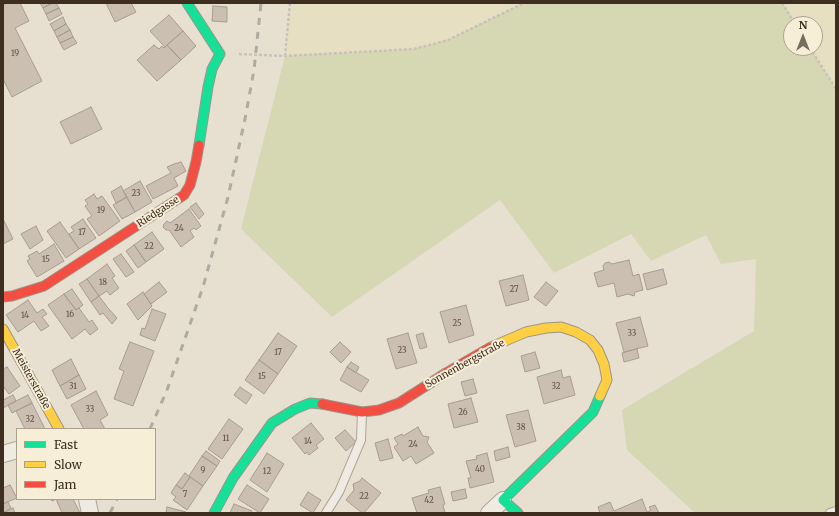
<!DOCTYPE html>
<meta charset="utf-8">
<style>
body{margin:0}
#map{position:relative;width:839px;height:516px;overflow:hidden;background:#e7e0d1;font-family:Merriweather,serif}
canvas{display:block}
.frame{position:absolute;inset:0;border:4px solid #3d2e20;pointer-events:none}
.legend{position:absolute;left:16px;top:428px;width:140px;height:72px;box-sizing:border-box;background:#f7eed8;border:1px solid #ada18e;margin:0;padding:5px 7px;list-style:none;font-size:12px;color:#3d2e20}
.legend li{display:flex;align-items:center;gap:8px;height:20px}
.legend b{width:20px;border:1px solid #ada18e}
.north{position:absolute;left:783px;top:16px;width:40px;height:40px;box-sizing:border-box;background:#f7eed8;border:1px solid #ada18e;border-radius:50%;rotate:0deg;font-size:11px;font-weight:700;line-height:16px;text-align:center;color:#3d2e20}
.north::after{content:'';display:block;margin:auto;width:14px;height:18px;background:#786c5e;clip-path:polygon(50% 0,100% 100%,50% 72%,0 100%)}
</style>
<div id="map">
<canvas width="839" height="516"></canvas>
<div class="frame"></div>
<ul class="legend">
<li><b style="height:5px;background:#16e098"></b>Fast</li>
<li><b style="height:5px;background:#ffcf43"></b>Slow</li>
<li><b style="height:5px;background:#f24e42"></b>Jam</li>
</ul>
<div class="north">N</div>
</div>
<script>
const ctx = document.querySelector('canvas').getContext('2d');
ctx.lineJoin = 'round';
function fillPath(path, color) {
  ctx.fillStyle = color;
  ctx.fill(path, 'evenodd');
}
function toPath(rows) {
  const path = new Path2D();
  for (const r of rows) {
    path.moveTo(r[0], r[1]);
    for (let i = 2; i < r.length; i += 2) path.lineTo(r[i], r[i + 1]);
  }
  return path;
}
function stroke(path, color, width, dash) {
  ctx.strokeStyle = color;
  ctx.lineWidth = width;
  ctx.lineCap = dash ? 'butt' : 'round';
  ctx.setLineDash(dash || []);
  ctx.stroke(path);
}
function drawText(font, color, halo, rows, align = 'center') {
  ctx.font = font + ' Merriweather,serif';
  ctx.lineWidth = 4;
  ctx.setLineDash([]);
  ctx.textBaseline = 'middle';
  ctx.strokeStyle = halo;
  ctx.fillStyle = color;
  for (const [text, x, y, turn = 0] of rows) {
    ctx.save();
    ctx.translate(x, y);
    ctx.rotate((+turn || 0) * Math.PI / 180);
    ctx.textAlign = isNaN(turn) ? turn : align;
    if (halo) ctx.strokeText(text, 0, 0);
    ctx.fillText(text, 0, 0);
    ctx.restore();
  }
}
const farmland = toPath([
 [290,3,524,3,448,40,414,49,285,56],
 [782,3,836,3,836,89,810,48,815,48,815,24,795,24]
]);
const green = toPath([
 [524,3,782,3,795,24,791,24,791,48,810,48,836,89,836,513,695,513,627,450,622,410,754,331,756,259,721,264,706,235,651,261,631,234,554,273,500,200,332,317,241,229,285,56,414,49,448,40]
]);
const building = toPath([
 [7,3,20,3,29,21,15,28,42,81,12,97,3,79,3,4,3,5,7,3],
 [40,3,52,3,43,8,40,3],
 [52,3,56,3,59,8,46,14,43,8,52,3],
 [106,3,131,3,136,12,115,22,106,3],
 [213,6,227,7,227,22,212,21,213,6],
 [59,8,62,14,49,21,46,14,59,8],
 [169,15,183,31,165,47,150,31,169,15],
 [63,17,66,24,54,31,50,24,63,17],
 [66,24,70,30,57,37,54,31,66,24],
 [70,30,73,37,60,43,57,37,70,30],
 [183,31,196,46,181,60,167,45,183,31],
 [73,37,77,43,64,50,60,43,73,37],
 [154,45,159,49,162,46,164,48,167,45,181,60,157,81,137,60,154,45],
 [91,107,102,129,71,144,60,122,91,107],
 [181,162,186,171,174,178,178,186,153,199,146,186,171,173,167,167,174,164,181,162],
 [140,181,152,202,135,212,123,191,140,181],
 [121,186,127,197,116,203,111,192,121,186],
 [94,194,97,199,102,196,120,221,99,236,87,219,92,216,85,206,88,204,85,200,94,194],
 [127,197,135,212,122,219,113,205,127,197],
 [196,203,204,214,199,219,190,207,196,203],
 [189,209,201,226,196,230,194,228,190,231,194,237,181,247,169,230,166,230,163,227,164,224,167,221,170,223,189,209],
 [3,219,13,239,3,244,3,219],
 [83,219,96,238,79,249,69,234,74,231,71,227,83,219],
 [60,222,79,249,66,258,47,231,60,222],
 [36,226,43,240,30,249,21,234,36,226],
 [152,232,164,249,146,262,134,245,152,232],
 [54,244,64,261,37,277,27,261,30,259,28,256,37,251,39,254,54,244],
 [134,245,146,262,138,268,126,251,134,245],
 [121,254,134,272,126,277,113,259,121,254],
 [629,260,633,276,639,274,643,290,635,292,634,296,628,294,617,297,614,283,598,287,594,273,604,270,603,266,605,263,609,262,612,264,629,260],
 [107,264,115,276,112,278,119,288,110,295,107,291,99,296,87,279,107,264],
 [663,269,667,284,647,290,643,274,663,269],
 [523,275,529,300,506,306,499,281,523,275],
 [87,279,99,296,91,302,79,284,87,279],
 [159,282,167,292,151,304,144,294,159,282],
 [546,282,558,291,546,306,534,297,546,282],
 [72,289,83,305,76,310,64,294,72,289],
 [143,292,152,306,138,320,127,304,143,292],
 [64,294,76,310,79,308,89,322,92,320,98,329,90,335,85,329,72,339,48,305,64,294],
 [99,296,108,308,117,318,112,324,103,313,100,315,91,302,99,296],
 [28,300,37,313,43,309,47,314,42,317,49,326,41,331,34,321,18,332,6,315,28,300],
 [466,305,474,335,449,343,440,312,466,305],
 [152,309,166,314,155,341,140,335,142,328,145,329,152,309],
 [640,317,648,346,624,352,616,323,640,317],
 [278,333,297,346,278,374,259,360,278,333],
 [408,333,417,363,396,369,387,339,408,333],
 [423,333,427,347,420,349,416,335,423,333],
 [130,342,154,351,133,406,114,399,124,371,119,369,130,342],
 [340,342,351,352,341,363,330,352,340,342],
 [637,349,639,358,624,362,622,353,637,349],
 [535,352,540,368,525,372,521,356,535,352],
 [71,359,79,375,60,386,52,370,71,359],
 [259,360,278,374,264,394,245,380,259,360],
 [351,362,359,367,356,373,347,367,351,362],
 [7,367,20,386,9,394,3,386,3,369,7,367],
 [347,367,369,380,361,392,340,380,347,367],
 [561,370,563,378,570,376,575,395,544,404,537,377,561,370],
 [79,375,86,389,67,399,60,386,79,375],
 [473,379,477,393,465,396,461,382,473,379],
 [240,387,252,395,246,404,234,395,240,387],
 [96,391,108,415,100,420,105,429,84,429,71,405,96,391],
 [13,395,16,401,3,408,3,400,13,395],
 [28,395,32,403,12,413,8,405,28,395],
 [471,398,478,422,454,428,448,404,471,398],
 [32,403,45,429,25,429,16,411,32,403],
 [528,410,536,441,515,447,506,415,528,410],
 [229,419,243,429,222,459,208,449,229,419],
 [311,423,324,439,316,445,318,448,309,455,307,452,305,454,292,438,311,423],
 [418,427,423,436,429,437,427,442,434,453,416,464,411,456,403,461,394,447,398,444,394,438,402,434,403,436,418,427],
 [345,430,356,442,346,451,335,438,345,430],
 [388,439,393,458,380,461,375,443,388,439],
 [508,447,510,457,496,461,494,451,508,447],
 [206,451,220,461,217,466,202,456,206,451],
 [267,453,284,464,267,492,250,480,267,453],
 [487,453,494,482,470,488,468,478,471,478,466,461,477,459,476,456,487,453],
 [202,456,217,466,203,486,189,476,202,456],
 [185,473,190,477,182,489,176,485,185,473],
 [190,477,203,486,187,510,173,500,176,497,171,493,176,485,182,489,190,477],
 [362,478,381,493,364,513,362,513,346,500,354,490,353,484,360,481,362,478],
 [10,485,17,498,3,504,3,488,10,485],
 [247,485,269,499,260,513,238,499,247,485],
 [440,487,445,504,443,505,445,513,417,513,412,498,429,493,428,490,440,487],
 [465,489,467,498,453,501,451,492,465,489],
 [308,492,321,500,313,513,300,505,308,492],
 [51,499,73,499,80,513,62,513,56,499,52,501,51,499],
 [642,499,647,512,651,510,649,507,655,505,659,513,600,513,598,507,610,502,614,511,642,499],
 [8,502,11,508,3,513,3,504,8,502],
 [234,504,252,511,251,513,230,513,234,504],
 [167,507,186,512,186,513,166,513,167,507],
 [13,508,15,513,3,513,13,508]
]);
const path = toPath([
 [782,3,795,24],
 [810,48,836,89],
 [239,54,285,56,414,49,448,40,524,3],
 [285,56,290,3]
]);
const lane = toPath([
 [326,513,339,492,361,440,362,412],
 [830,513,836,511]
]);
const street = toPath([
 [3,454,17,450],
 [87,499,90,513],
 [489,513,503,500]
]);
const fast = toPath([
 [187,3,220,54,212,69,208,87,199,145],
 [214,513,233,478,272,423,295,409,310,403,322,404],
 [518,513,503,500,593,412,600,396]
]);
const slow = toPath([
 [3,329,59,429],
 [491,347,526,332,546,328,561,327,576,332,590,340,598,350,604,364,607,380,600,396]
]);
const jam = toPath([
 [3,297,12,296,44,286,184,195,190,185,196,162,199,145],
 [322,404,362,412,379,410,399,403,446,373,491,347]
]);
const rail = toPath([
 [150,429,167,390,203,287,228,197,245,119,254,70,261,3],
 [110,513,117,499]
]);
const numberNames = [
 ["19",15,54],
 ["23",136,194],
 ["19",101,211],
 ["24",179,229],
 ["17",82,233],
 ["22",149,247],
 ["15",46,260],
 ["18",103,283],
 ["27",514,290],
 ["16",70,315],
 ["14",25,316],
 ["25",457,324],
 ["33",632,334],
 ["23",402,351],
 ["17",278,353],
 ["15",262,377],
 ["31",73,387],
 ["32",556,387],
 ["33",90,410],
 ["26",463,413],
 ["32",30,420],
 ["38",521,428],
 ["11",226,439],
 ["14",308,442],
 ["24",413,445],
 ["40",480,470],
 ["9",203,471],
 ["12",267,472],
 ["7",185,495],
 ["22",364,497],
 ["42",429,501]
];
const streetNames = [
 ["Riedgasse",158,212,-33],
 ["Sonnenbergstraße",465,364,-29],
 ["Meisterstraße",31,379,61]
];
fillPath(farmland, '#e6dfc2');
fillPath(green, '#d6d7b3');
fillPath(building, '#cbbfb2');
stroke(building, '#a89c90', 1);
stroke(lane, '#ada599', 10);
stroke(street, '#ada599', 18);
stroke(fast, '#9c958a', 11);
stroke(slow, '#9c958a', 11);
stroke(jam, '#9c958a', 11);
stroke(path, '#c8c2b9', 2.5, [3, 2]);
stroke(lane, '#efebe3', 8);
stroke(street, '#efebe3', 16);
stroke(fast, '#16e098', 9);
stroke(slow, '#ffcf43', 9);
stroke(jam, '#f24e42', 9);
stroke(rail, '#afaaa2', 3, [7, 7]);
drawText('8px', '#605244', null, numberNames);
drawText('10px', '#3d2e20', '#f7eed8', streetNames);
</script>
